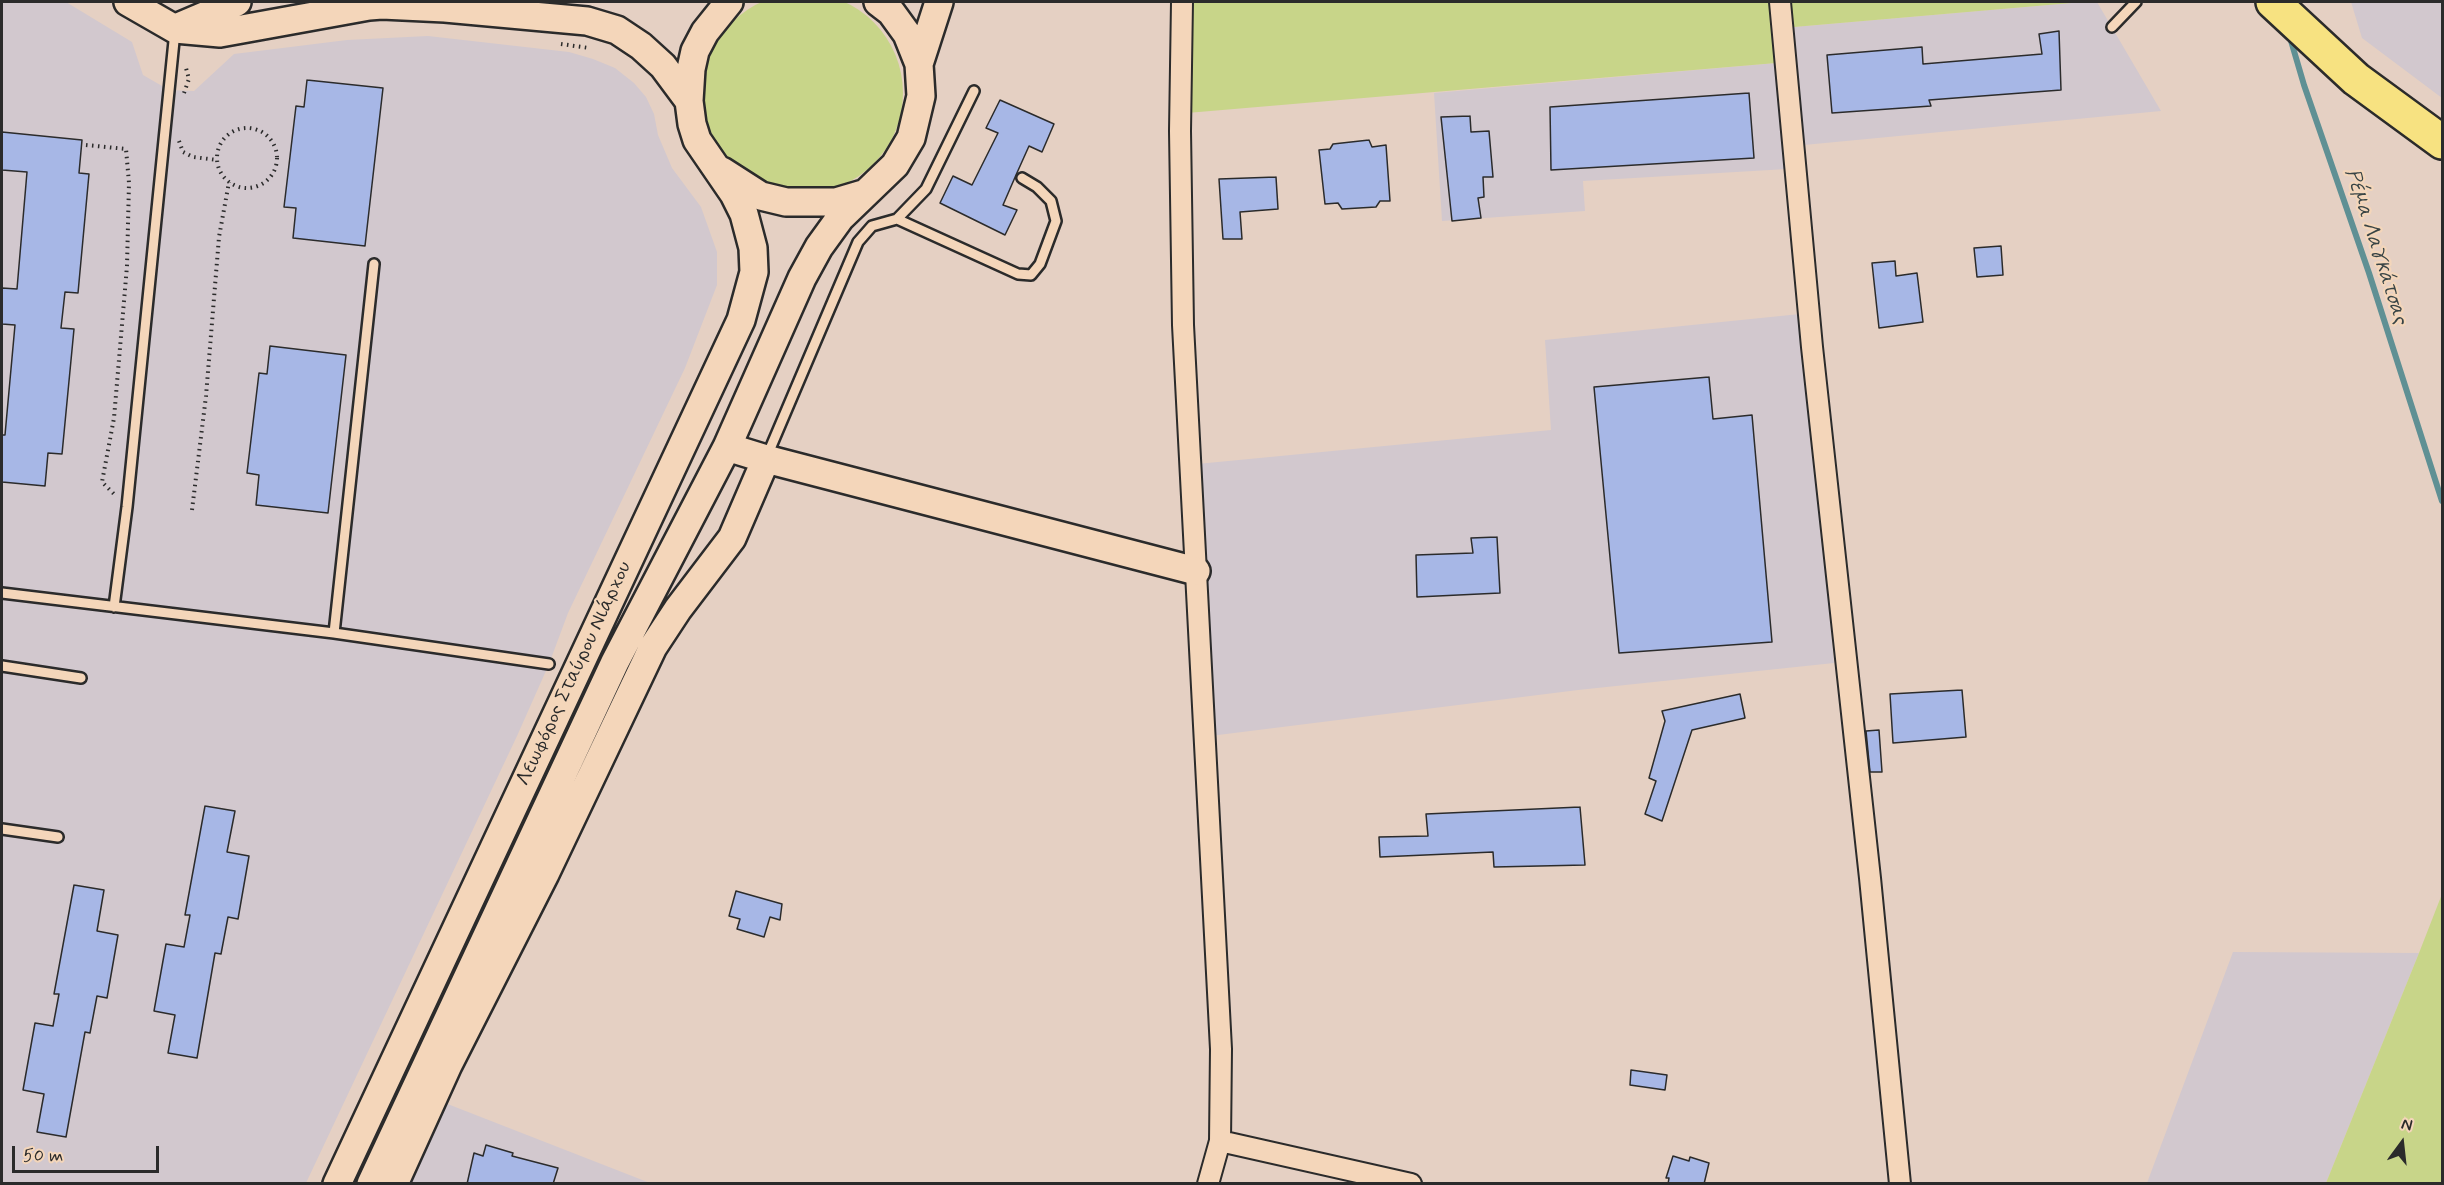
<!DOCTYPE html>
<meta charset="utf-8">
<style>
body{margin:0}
#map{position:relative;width:2444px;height:1185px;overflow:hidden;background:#e5d0c3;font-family:Mynerve,sans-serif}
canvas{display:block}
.frame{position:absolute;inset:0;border:3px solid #2b2b2b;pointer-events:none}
.north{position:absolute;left:2372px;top:1113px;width:60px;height:60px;-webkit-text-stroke:4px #f4d6ba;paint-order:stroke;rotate:15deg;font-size:16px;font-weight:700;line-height:24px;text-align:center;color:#2b2b2b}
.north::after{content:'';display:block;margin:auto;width:21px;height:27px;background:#2b2b2b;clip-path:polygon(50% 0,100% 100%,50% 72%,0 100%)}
.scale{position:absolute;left:12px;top:1146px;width:147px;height:27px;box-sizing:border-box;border:3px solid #2b2b2b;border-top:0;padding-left:8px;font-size:18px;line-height:21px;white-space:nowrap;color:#2b2b2b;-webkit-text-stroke:4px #f4d6ba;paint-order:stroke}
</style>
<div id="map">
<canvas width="2444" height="1185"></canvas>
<div class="frame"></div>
<div class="north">N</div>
<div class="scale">50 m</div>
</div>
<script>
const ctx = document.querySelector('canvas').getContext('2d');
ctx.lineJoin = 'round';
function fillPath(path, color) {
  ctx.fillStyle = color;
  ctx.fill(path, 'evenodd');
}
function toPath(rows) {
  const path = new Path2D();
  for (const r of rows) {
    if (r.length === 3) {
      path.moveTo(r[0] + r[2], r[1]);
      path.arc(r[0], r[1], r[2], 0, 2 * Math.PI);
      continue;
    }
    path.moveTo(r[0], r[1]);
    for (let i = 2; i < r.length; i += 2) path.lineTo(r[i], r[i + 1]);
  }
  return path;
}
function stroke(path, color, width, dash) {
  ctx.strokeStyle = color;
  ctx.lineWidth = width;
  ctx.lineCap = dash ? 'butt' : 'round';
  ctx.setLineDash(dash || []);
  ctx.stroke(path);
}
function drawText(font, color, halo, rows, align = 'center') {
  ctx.font = font + ' Mynerve,sans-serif';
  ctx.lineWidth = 4.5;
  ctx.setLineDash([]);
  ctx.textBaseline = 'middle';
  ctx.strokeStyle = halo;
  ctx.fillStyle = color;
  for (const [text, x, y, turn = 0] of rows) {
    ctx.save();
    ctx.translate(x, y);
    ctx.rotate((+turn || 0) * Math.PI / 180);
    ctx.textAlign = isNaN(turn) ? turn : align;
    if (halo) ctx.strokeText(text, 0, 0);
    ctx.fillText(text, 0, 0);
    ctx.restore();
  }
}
const built = toPath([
 [2,2,66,2,132,42,143,75,169,90,194,91,234,54,347,40,428,36,569,52,593,59,615,68,634,83,646,97,654,114,658,135,672,168,701,207,717,252,717,285,685,368,568,613,549,664,517,736,306,1183,2,1184],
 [2083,2,2097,2,2161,111,1804,145,1794,27],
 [2351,2,2442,2,2442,98,2362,38],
 [1776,63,1787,169,1583,181,1585,211,1442,221,1434,93],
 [1800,314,1834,663,1578,690,1210,736,1197,464,1551,430,1545,340],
 [2233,952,2419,953,2326,1183,2147,1183],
 [445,1103,650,1183,411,1184]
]);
const green = toPath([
 [803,93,100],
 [1189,2,1770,2,1776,63,1187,113],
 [1791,2,2083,2,1794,27],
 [2442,894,2442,1183,2326,1183,2419,953]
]);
const stream = toPath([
 [2289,34,2304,85,2369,273,2442,501]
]);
const building = toPath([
 [2059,31,2061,90,1929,100,1931,106,1832,113,1827,55,1922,47,1923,64,2042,54,2039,34,2059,31],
 [307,80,383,88,365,246,293,238,296,208,284,207,296,106,304,107,307,80],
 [1749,93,1754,158,1551,170,1550,107,1749,93],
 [1000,100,1054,124,1042,152,1029,146,1016,175,1003,205,1017,210,1005,235,940,203,953,176,972,185,998,133,986,128,1000,100],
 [1470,116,1471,132,1489,131,1493,177,1483,177,1484,197,1478,198,1481,218,1452,221,1441,117,1470,116],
 [2,132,82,140,79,173,89,174,78,293,65,292,61,328,74,329,62,454,48,453,45,486,2,482,2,435,5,435,15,325,2,324,2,288,17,289,27,172,2,170,2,132],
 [1369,140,1372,147,1386,145,1390,201,1380,201,1376,207,1342,209,1338,203,1325,204,1319,150,1330,149,1333,144,1369,140],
 [1276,177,1278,209,1240,212,1242,239,1223,239,1219,179,1276,177],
 [2001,246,2003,275,1977,277,1974,248,2001,246],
 [1895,261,1896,276,1917,273,1923,322,1879,328,1872,263,1895,261],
 [270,346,346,355,328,513,256,505,259,475,247,473,259,373,267,374,270,346],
 [1709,377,1713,419,1752,415,1772,642,1619,653,1594,387,1709,377],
 [1497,537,1500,593,1417,597,1416,555,1473,553,1471,538,1497,537],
 [1962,690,1966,737,1893,743,1890,694,1962,690],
 [1740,694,1745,718,1692,730,1662,821,1645,814,1656,781,1649,778,1665,721,1662,711,1740,694],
 [1879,730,1882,772,1870,772,1866,731,1879,730],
 [205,806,235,811,227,852,249,856,238,919,228,917,221,954,215,953,197,1058,168,1053,175,1015,154,1011,166,944,184,947,190,915,185,915,205,806],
 [1580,807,1585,865,1494,867,1493,852,1380,857,1379,837,1428,836,1426,814,1580,807],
 [74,885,104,890,97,931,118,935,107,998,97,996,90,1033,85,1032,66,1137,37,1132,44,1094,23,1090,35,1023,53,1026,59,994,54,994,74,885],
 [736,891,782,904,780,920,770,917,764,937,737,929,740,919,729,916,736,891],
 [1631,1070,1667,1075,1665,1090,1630,1085,1631,1070],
 [486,1145,513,1153,512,1156,558,1168,553,1184,467,1184,474,1153,483,1156,486,1145],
 [1673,1156,1689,1161,1690,1157,1709,1163,1704,1184,1668,1184,1669,1178,1666,1178,1673,1156]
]);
const path = toPath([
 [561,44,589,48],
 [184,93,189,79,186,68],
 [247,158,30],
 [179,141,183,152,193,157,217,160],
 [86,145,126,149,129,183,127,266,114,418,102,482,116,496],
 [192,510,206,396,219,237,229,182]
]);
const lane = toPath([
 [2112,27,2136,2],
 [897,219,1018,274,1031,275,1040,264,1056,221,1051,201,1037,187,1022,178],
 [767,456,858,242,872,226,897,219,926,189,974,91],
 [2,593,334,633,549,664],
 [114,607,127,507,175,31],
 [334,633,374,264],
 [2,666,81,678],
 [2,829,58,837]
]);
const street = toPath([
 [1182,2,1180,131,1183,325,1221,1049,1220,1141,1208,1184],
 [1780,2,1812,347,1870,878,1900,1184],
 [1220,1141,1411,1184]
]);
const secondary = toPath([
 [128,2,175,29,220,33,369,6,382,5,445,8,587,21,617,30,641,46,663,66,689,101],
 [176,28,237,2],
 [919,64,939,2],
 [722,171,761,196,786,202,836,202,863,194],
 [727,447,766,459,1196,571],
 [337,1184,741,320,754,272,753,248,744,214,734,194,697,140,692,124,689,101,691,69,695,51,705,32,729,2],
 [371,1184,615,662,727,447,802,278,819,247,840,218,895,165,911,138,921,96,919,64,907,34,891,12,878,2],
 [394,1184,448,1065,545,874,653,647,678,609,732,538,766,459]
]);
const highway = toPath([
 [2273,2,2356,79,2442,142]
]);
const streetNames = [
 ["Λεωφόρος Σταύρου Νιάρχου",575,674,-65]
];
const waterNames = [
 ["Ρέμα Λαγκάτσας",2375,247,72]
];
fillPath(built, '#d2c8ce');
fillPath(green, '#c8d589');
stroke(stream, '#5f9094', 6);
fillPath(building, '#a7b7e6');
stroke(building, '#2b2b2b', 1.5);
stroke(lane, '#2b2b2b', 14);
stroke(street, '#2b2b2b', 24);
stroke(secondary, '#2b2b2b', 32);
stroke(highway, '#2b2b2b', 38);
stroke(path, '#2b2b2b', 4, [1.5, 4.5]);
stroke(lane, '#f4d6ba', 9);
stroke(street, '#f4d6ba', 20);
stroke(secondary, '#f4d6ba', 27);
stroke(highway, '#f7e281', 33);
drawText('20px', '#2b2b2b', '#f4d6ba', streetNames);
drawText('italic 21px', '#384445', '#f4d6ba', waterNames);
</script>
